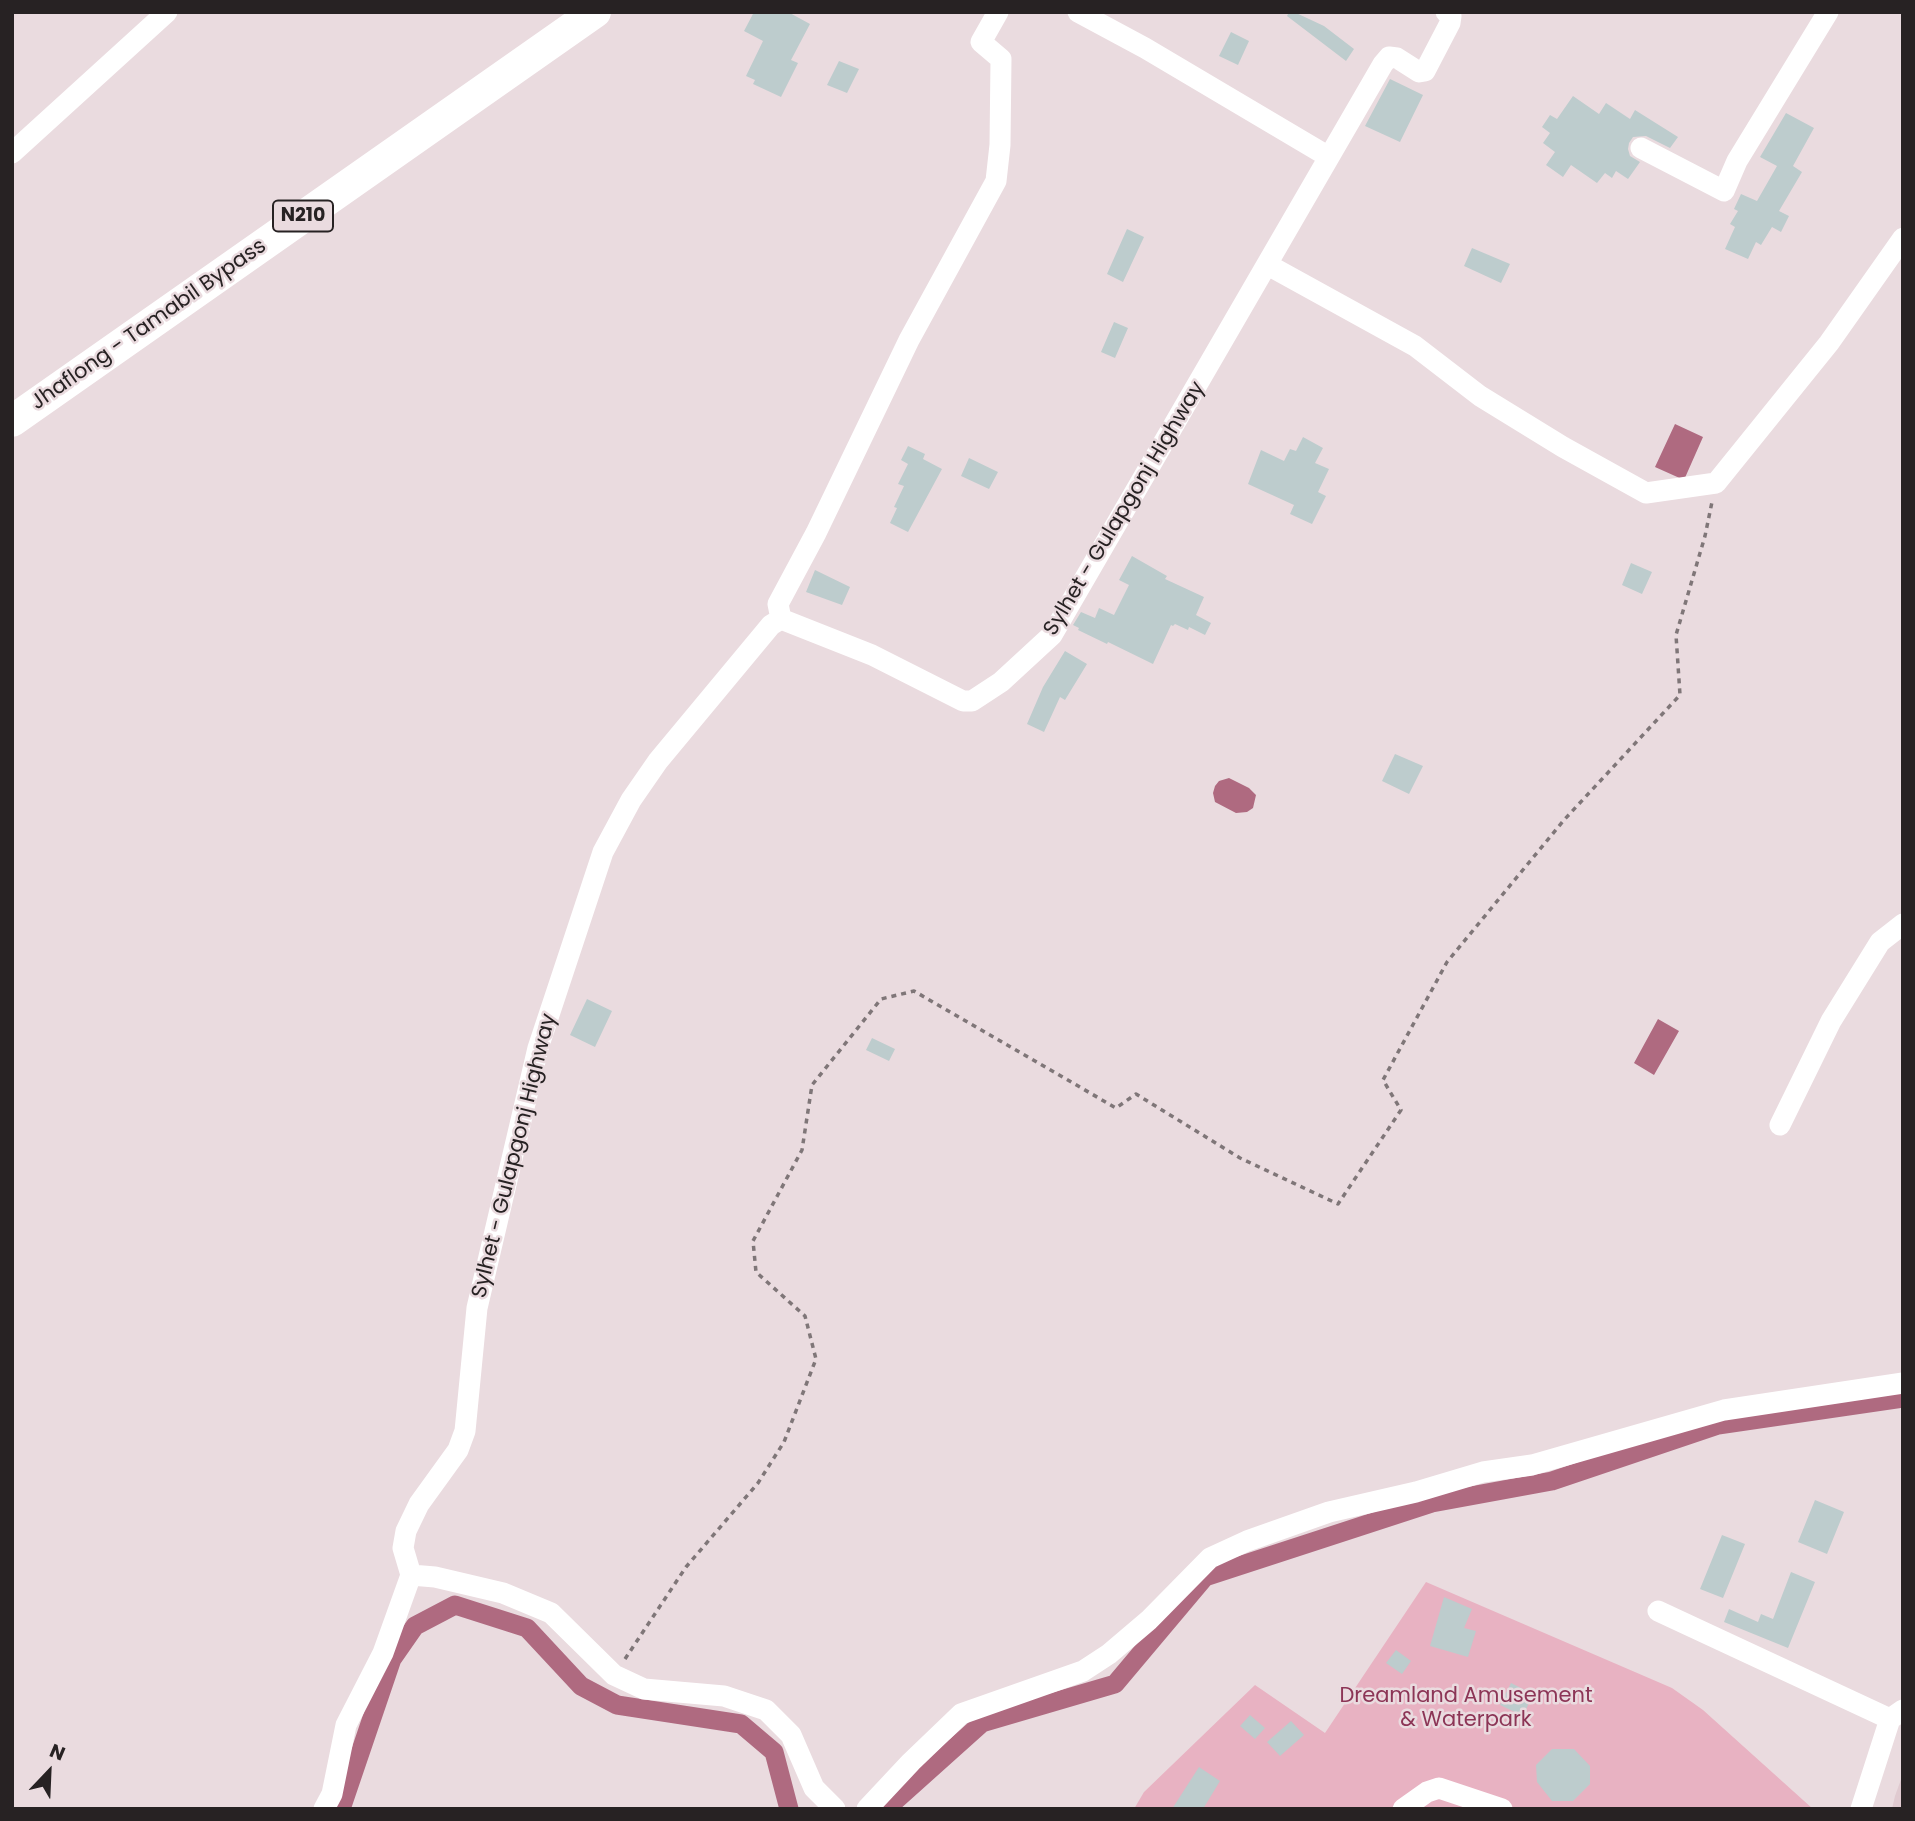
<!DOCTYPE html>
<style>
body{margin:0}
#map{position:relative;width:1915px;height:1821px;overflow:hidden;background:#eadbdf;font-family:Poppins,sans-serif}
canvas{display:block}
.frame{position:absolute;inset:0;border:14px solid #272223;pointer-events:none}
.north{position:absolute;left:14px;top:1737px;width:70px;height:70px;-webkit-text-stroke:5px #eadbdf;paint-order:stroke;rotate:23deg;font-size:19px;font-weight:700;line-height:28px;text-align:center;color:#272223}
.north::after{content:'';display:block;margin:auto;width:24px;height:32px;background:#272223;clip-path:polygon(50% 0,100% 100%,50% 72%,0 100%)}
</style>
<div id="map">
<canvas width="1915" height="1821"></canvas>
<div class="frame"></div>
<div class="north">N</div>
</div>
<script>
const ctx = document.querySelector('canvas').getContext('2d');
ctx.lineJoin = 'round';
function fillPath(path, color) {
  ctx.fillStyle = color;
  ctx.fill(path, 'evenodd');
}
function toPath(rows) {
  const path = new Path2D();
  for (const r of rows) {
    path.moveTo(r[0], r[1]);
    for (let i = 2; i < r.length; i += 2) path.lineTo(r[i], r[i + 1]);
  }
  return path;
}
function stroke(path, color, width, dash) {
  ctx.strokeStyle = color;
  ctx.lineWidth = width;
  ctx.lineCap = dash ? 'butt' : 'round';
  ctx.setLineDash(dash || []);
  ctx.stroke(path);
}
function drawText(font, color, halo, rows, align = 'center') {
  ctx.font = font + ' Poppins,sans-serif';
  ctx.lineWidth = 5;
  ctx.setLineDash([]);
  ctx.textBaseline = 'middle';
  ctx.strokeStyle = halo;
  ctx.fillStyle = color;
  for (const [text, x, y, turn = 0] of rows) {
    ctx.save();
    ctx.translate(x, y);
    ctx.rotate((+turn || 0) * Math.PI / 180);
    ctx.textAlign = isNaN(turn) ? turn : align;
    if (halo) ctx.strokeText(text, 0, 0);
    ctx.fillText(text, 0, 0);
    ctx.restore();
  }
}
const built = toPath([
 [1903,1774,1903,1809,1892,1809,1895,1796]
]);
const green = toPath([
 [1426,1582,1672,1688,1703,1710,1813,1809,1134,1809,1144,1792,1255,1685,1325,1733]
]);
const water = toPath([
 [1675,424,1703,437,1684,480,1655,467],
 [1229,778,1249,788,1256,795,1253,808,1247,812,1236,813,1215,802,1213,793,1215,786,1219,781],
 [1658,1019,1679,1031,1654,1075,1634,1063]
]);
const canal = toPath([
 [341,1809,392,1659,415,1626,455,1605,527,1628,581,1686,617,1705,741,1724,774,1752,789,1809],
 [886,1809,982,1723,1115,1684,1205,1577,1432,1503,1552,1481,1718,1425,1903,1398]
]);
const building = toPath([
 [754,12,788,12,810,24,791,60,798,63,781,97,753,84,755,80,746,76,763,41,744,31],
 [1289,12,1294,12,1324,26,1354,49,1346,61,1287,16],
 [1231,32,1249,41,1238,65,1219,56],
 [839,61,859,69,847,93,827,85],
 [1390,79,1423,95,1400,142,1365,126],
 [1573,96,1599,114,1606,103,1630,119,1635,110,1678,137,1670,148,1646,136,1633,137,1629,143,1628,149,1630,156,1640,162,1628,179,1616,171,1612,178,1605,173,1597,183,1571,165,1563,177,1546,165,1555,152,1543,143,1550,133,1542,127,1550,115,1557,119],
 [1786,113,1814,128,1793,166,1802,172,1779,211,1789,216,1781,232,1772,227,1761,245,1756,242,1748,259,1725,249,1735,227,1730,224,1738,211,1734,209,1741,194,1757,201,1777,166,1760,157],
 [1127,229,1144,237,1123,282,1107,274],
 [1472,248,1510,264,1501,283,1464,266],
 [1114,322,1128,328,1115,358,1101,352],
 [1303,437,1323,448,1315,463,1329,469,1318,492,1326,496,1312,524,1290,514,1294,505,1248,484,1261,450,1284,461,1290,449,1296,451],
 [908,446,925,454,923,459,942,469,908,532,890,523,897,508,894,507,904,486,898,484,908,464,901,460],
 [969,458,998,472,989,489,961,476],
 [1132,556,1167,576,1165,579,1204,597,1196,615,1211,623,1205,635,1189,627,1188,630,1175,624,1173,626,1171,625,1153,664,1108,642,1107,644,1078,630,1079,628,1073,625,1081,612,1095,618,1099,608,1114,615,1129,585,1119,580],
 [1631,563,1652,572,1642,594,1622,585],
 [815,570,850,587,842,605,806,592],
 [1065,651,1087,664,1065,700,1060,697,1044,732,1027,724,1043,687],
 [1395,754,1423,766,1409,794,1382,781],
 [587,999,612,1011,595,1047,570,1035],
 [872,1038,895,1049,889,1061,866,1050],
 [1815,1500,1844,1512,1827,1554,1798,1542],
 [1722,1535,1745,1544,1723,1598,1700,1589],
 [1791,1572,1815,1582,1788,1648,1724,1622,1729,1609,1758,1622,1761,1614,1773,1619],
 [1444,1597,1472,1609,1464,1628,1476,1631,1468,1657,1430,1646],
 [1396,1650,1411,1661,1402,1674,1386,1663],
 [1511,1683,1533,1694,1523,1716,1500,1705],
 [1250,1715,1265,1728,1255,1739,1240,1726],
 [1291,1721,1304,1735,1280,1756,1267,1742],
 [1552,1749,1574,1749,1590,1766,1590,1784,1573,1801,1552,1801,1537,1782,1536,1765],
 [1199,1767,1220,1781,1203,1809,1172,1809]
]);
const path = toPath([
 [625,1659,686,1567,758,1483,784,1442,816,1359,805,1316,756,1272,753,1241,802,1150,812,1085,881,999,914,991,1116,1108,1136,1094,1240,1158,1338,1204,1401,1110,1383,1080,1447,962,1564,820,1680,695,1676,635,1705,536,1712,502]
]);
const minor = toPath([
 [1078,12,1145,48,1329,157],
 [1641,148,1724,191,1737,161,1828,12],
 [12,153,167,12],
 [1268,265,1415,346,1480,396,1563,447,1646,493,1716,483,1829,343,1903,238],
 [781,619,778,604,816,533,909,340,996,181,1000,145,1001,59,981,42,998,12],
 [1780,1125,1831,1021,1880,942,1903,924],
 [411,1575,403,1548,406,1531,419,1504,458,1450,465,1431,477,1308,538,1048,603,852,631,800,658,761,771,625,781,619,872,655,963,701,972,701,1001,682,1052,635,1383,64,1389,57,1397,58,1419,72,1425,71,1450,23,1451,16,1446,12],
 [1658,1611,1890,1719],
 [324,1809,332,1794,346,1725,383,1653,411,1575,435,1577,503,1593,551,1613,614,1675,644,1689,724,1696,766,1710,791,1735,814,1788,835,1809],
 [867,1809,911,1762,961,1714,1083,1671,1109,1654,1149,1620,1210,1558,1247,1541,1329,1512,1416,1492,1483,1472,1532,1465,1724,1410,1903,1383],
 [1403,1809,1427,1792,1439,1788,1502,1809],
 [1861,1809,1890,1719,1903,1710]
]);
const highway = toPath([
 [12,421,595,12]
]);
const shields = [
 [303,216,60]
];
const shieldNames = [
 ["N210",303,216]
];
const streetNames = [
 ["Jhaflong - Tamabil Bypass",149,325,-35],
 ["Sylhet - Gulapgonj Highway",1125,509,-59],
 ["Sylhet - Gulapgonj Highway",515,1156,-76]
];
const parkNames = [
 ["Dreamland Amusement",1466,1697],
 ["& Waterpark",1466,1721]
];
fillPath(built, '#e0cad0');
fillPath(green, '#e8b2c2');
fillPath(water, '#af6a80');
stroke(canal, '#af6a80', 19);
fillPath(building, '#bdcccd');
stroke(path, '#7f7678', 3.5, [5, 5]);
stroke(minor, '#fff', 21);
stroke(highway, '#fff', 32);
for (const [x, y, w] of shields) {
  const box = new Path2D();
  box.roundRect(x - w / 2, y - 15.5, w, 31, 5);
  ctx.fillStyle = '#eadbdf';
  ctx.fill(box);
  stroke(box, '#272223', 2);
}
drawText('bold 19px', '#272223', null, shieldNames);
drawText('21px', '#272223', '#eadbdf', streetNames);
drawText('21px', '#8c3556', '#eadbdf', parkNames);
</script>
